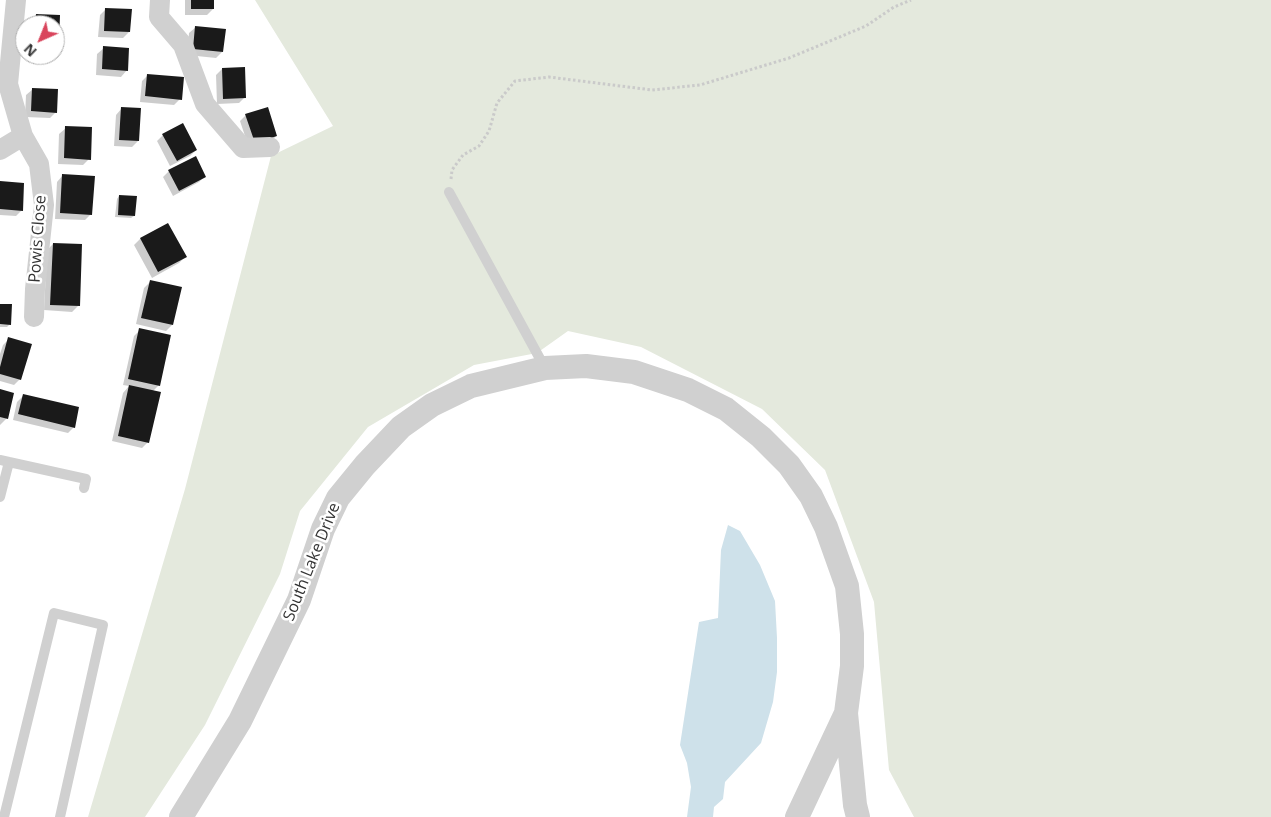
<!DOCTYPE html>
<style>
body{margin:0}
#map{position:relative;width:1271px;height:817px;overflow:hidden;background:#fff;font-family:"Open Sans",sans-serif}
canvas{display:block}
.north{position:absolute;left:15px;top:15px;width:50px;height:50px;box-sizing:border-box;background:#fff;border:1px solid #adadad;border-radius:50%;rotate:224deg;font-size:14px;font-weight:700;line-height:20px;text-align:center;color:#333}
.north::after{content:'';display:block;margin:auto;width:18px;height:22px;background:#d9455c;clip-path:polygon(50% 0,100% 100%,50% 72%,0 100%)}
</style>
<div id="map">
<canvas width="1271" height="817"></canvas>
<div class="north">N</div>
</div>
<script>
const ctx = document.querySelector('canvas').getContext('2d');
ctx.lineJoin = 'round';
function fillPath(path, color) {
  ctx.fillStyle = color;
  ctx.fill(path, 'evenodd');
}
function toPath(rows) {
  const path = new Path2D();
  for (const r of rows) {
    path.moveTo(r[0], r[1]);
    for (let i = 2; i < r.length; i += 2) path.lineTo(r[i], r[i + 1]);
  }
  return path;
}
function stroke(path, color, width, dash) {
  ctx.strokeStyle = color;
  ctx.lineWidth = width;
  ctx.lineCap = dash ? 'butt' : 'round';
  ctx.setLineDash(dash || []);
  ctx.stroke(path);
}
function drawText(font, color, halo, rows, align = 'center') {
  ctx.font = font + ' "Open Sans",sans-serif';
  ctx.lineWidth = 5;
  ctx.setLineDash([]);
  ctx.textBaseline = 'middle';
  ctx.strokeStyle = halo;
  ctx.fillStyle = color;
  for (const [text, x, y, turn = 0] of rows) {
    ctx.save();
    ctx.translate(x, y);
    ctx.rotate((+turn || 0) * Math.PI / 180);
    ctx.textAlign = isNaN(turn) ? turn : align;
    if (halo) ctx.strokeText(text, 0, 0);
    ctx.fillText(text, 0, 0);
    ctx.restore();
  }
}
const green = toPath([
 [255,0,1271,0,1271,817,914,817,889,770,874,602,825,470,762,409,641,347,568,331,537,353,474,365,368,427,300,511,280,574,205,725,145,817,88,817,185,489,271,156,333,126]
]);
const water = toPath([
 [728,525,740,531,760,565,775,601,777,638,777,672,773,702,761,743,725,782,723,799,714,807,713,817,687,817,691,787,687,763,680,745,699,622,718,618,721,550]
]);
const shadow = toPath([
 [185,0,213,0,213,9,207,15,185,15],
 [106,9,129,32,123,38,98,37,100,15],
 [36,15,59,17,58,43,55,45,55,25,30,25,30,21],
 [196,27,222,52,216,58,187,55,189,33],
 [104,48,127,70,121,77,96,75,97,54],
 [222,69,245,97,239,103,217,104,216,75],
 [148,75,180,99,174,105,140,102,142,81],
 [33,89,56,112,50,118,25,117,26,95],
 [122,108,138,141,132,147,114,146,116,115],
 [246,115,276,136,270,142,249,148,240,121],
 [66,128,89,159,83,165,58,164,59,134],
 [163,135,196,150,190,156,170,166,157,141],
 [169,171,205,176,199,182,173,196,163,177],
 [63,175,91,214,85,220,55,219,57,182],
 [0,183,22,210,16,216,0,215],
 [119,196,134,216,131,218,115,217,117,199],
 [168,224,185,257,179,263,152,278,134,245,140,239],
 [53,244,78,306,72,312,44,310,47,250],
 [150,282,172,325,166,331,136,324,144,288],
 [0,305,10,324,7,327,0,327],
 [140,330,159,385,152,392,148,442,142,448,112,441,123,393,129,386,123,385,134,336],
 [9,339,20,379,14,385,0,381,0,354,3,345],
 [0,391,7,418,0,425],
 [23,396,74,427,68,433,13,420,17,402]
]);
const building = toPath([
 [191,0,214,0,214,9,191,9],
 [105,8,132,9,130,32,104,31],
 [36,14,60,15,59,43,55,43,55,25,35,25],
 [195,26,226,29,223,52,193,49],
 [103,46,129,48,128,71,102,69],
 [245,67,246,98,223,99,222,68],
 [147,74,184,77,182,100,145,96],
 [32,88,58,89,57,113,31,111],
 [121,107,141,108,139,141,119,140],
 [268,107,277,136,255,143,245,114],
 [183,123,197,150,177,161,162,134],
 [65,126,92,127,91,160,64,158],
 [196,156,206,177,179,191,168,170],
 [62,174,95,176,92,215,60,213],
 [0,181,24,183,23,211,0,209],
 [119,195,137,196,135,216,118,215],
 [168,223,187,257,158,272,140,238],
 [53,243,82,244,80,306,50,305],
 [150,280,182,287,173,325,141,318],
 [0,304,12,304,11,325,0,324],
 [139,328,171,335,160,386,128,379],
 [8,337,32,344,21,380,0,374,0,367],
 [129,385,161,392,149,443,118,436],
 [0,389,14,393,8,419,0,417],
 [23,394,79,407,75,428,18,414]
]);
const path = toPath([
 [451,179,452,170,463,155,479,146,489,131,497,103,515,81,549,77,652,90,700,85,789,58,866,26,894,7,911,0]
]);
const service = toPath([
 [449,192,545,368],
 [0,460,9,462,0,497],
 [9,462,86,479,84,488],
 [4,817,54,613,103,625,60,817]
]);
const minor = toPath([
 [160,0,159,17,183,45,205,104,243,148,270,147],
 [23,136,39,164,44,205,35,289,34,317],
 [0,150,23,136,8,84,16,0]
]);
const tertiary = toPath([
 [181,817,240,721,299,600,323,529,338,498,365,465,401,427,432,405,471,386,545,368,586,366,634,372,688,390,726,409,761,437,789,465,811,496,826,527,847,586,852,634,852,666,846,713,855,805,858,817],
 [797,817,846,713]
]);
const streetNames = [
 ["Powis Close",38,239,-86],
 ["South Lake Drive",312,562,-68]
];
fillPath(green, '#e4e9dd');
fillPath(water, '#cee1ea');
fillPath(shadow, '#0003');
fillPath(building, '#1a1a1a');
stroke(path, '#cacaca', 3, [2.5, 2.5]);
stroke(service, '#d0d0d0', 10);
stroke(minor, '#d0d0d0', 20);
stroke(tertiary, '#d0d0d0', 24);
drawText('16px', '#333', '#fff', streetNames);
</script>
